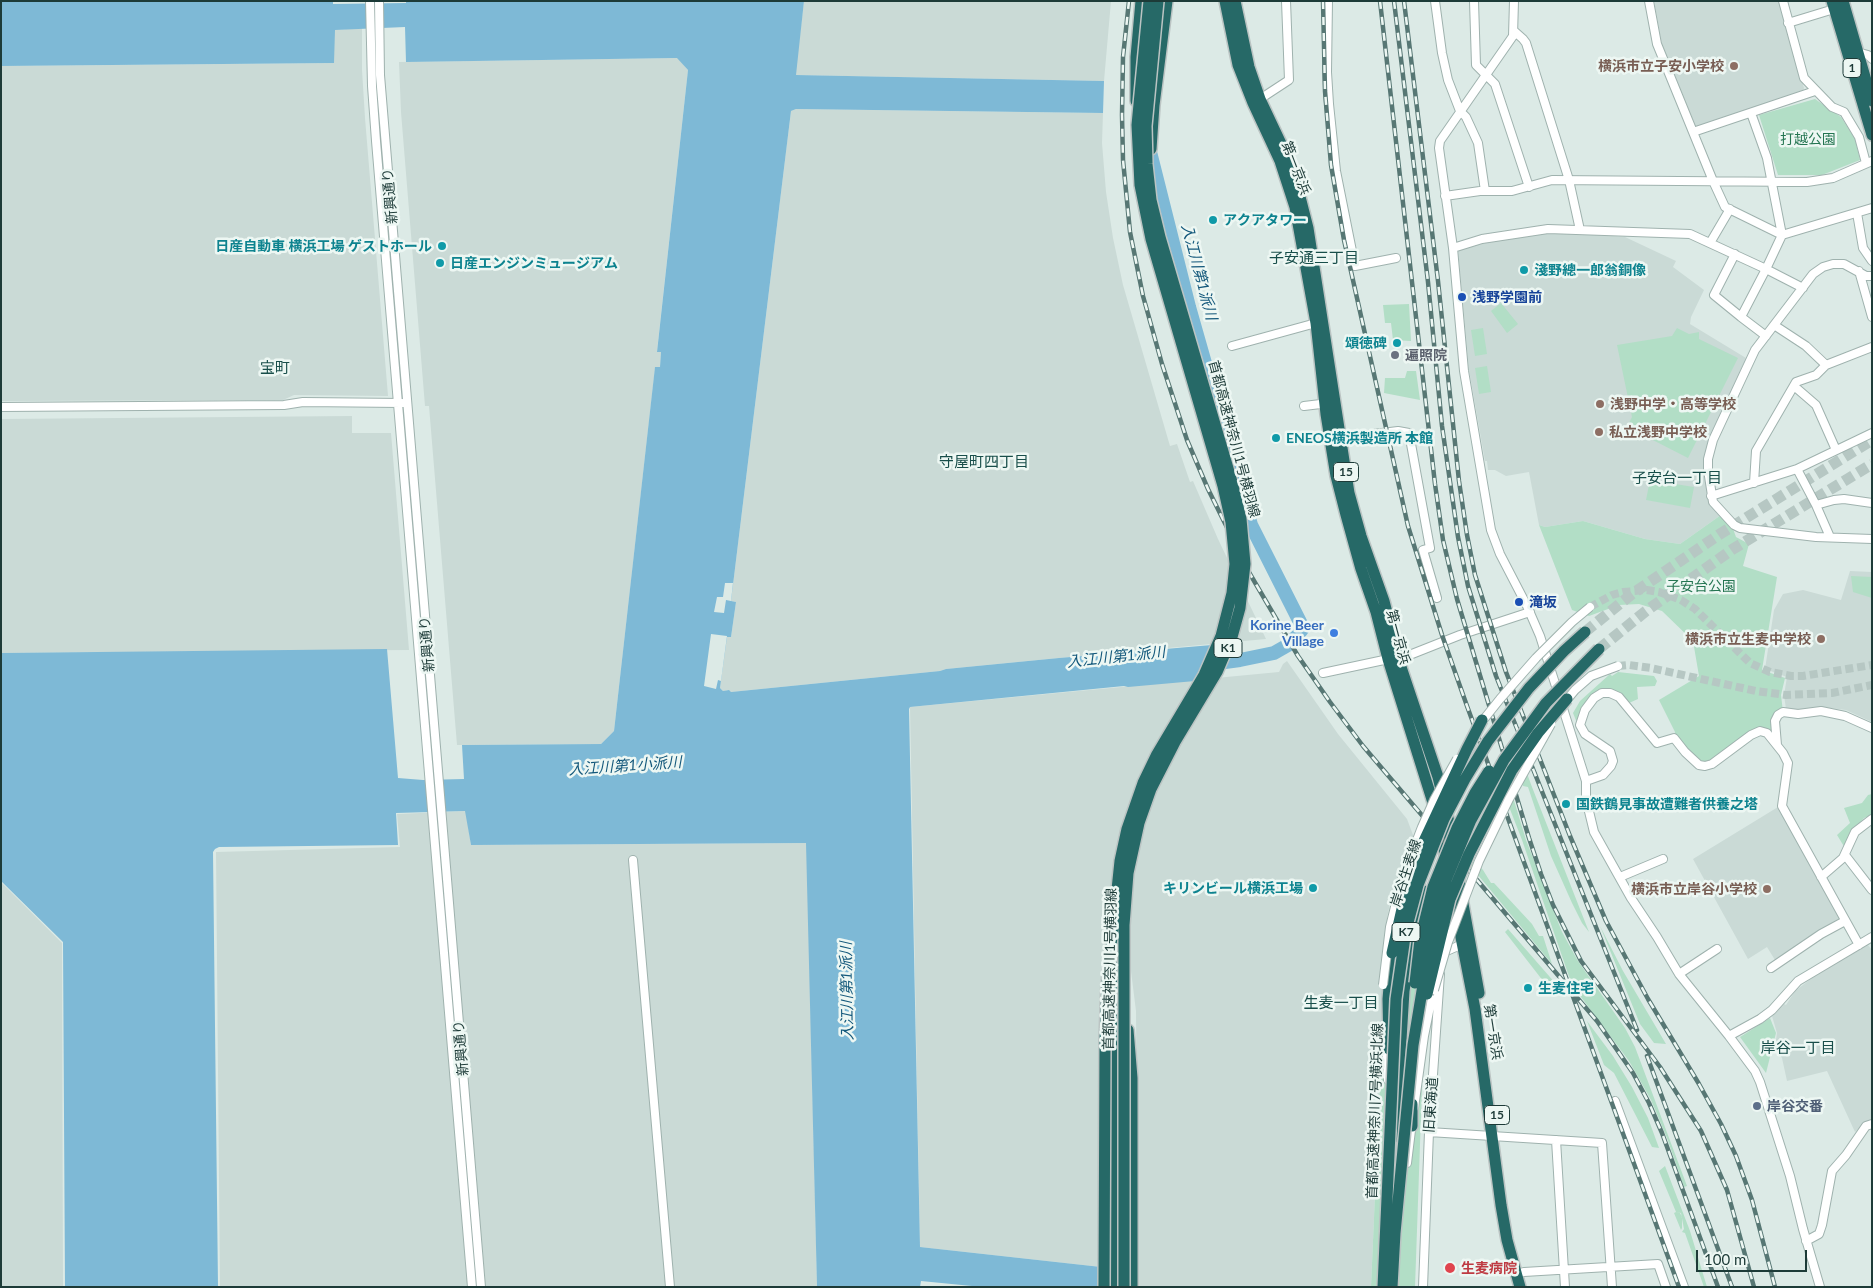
<!DOCTYPE html>
<meta charset="utf-8">
<style>
body{margin:0}
#map{position:relative;width:1873px;height:1288px;overflow:hidden;background:#dceae6;font-family:Lato,sans-serif}
canvas{display:block}
.frame{position:absolute;inset:0;border:2px solid #1d3b38;pointer-events:none}
.scale{position:absolute;left:1696px;top:1250px;width:111px;height:22px;box-sizing:border-box;border:2px solid #1d3b38;border-top:0;padding-left:6px;font-size:15px;line-height:18px;white-space:nowrap;color:#1d3b38;-webkit-text-stroke:4px #edf7f3;paint-order:stroke}
</style>
<div id="map">
<canvas width="1873" height="1288"></canvas>
<div class="frame"></div>
<div class="scale">100 m</div>
</div>
<script>
const ctx = document.querySelector('canvas').getContext('2d');
ctx.lineJoin = 'round';
function fillPath(path, color) {
  ctx.fillStyle = color;
  ctx.fill(path, 'evenodd');
}
function toPath(rows) {
  const path = new Path2D();
  for (const r of rows) {
    path.moveTo(r[0], r[1]);
    for (let i = 2; i < r.length; i += 2) path.lineTo(r[i], r[i + 1]);
  }
  return path;
}
function stroke(path, color, width, dash) {
  ctx.strokeStyle = color;
  ctx.lineWidth = width;
  ctx.lineCap = dash ? 'butt' : 'round';
  ctx.setLineDash(dash || []);
  ctx.stroke(path);
}
function drawText(font, color, halo, rows, align = 'center') {
  ctx.font = font + ' Lato,"Noto Sans JP",sans-serif';
  ctx.lineWidth = 5;
  ctx.setLineDash([]);
  ctx.textBaseline = 'middle';
  ctx.strokeStyle = halo;
  ctx.fillStyle = color;
  for (const [text, x, y, turn = 0] of rows) {
    ctx.save();
    ctx.translate(x, y);
    ctx.rotate((+turn || 0) * Math.PI / 180);
    ctx.textAlign = isNaN(turn) ? turn : align;
    if (halo) ctx.strokeText(text, 0, 0);
    ctx.fillText(text, 0, 0);
    ctx.restore();
  }
}
const built = toPath([
 [804,1,1111,1,1104,81,795,75],
 [1654,1,1779,1,1804,88,1803,91,1696,127,1662,45],
 [362,28,362,70,365,118,388,396,294,395,283,400,1,401,1,66,334,63,334,30],
 [678,58,688,70,657,351,661,352,660,368,655,368,614,731,601,744,457,745,429,406,425,406,401,112,399,62],
 [796,109,1103,113,1102,143,1106,192,1113,238,1123,285,1170,446,1177,444,1190,482,1193,481,1218,539,1266,639,1059,658,946,669,940,671,731,692,728,690,723,691,720,688,727,636,731,637,736,602,731,601,791,111],
 [1546,231,1625,237,1676,261,1673,267,1704,290,1691,317,1690,324,1746,358,1710,438,1705,472,1721,515,1680,544,1645,539,1583,521,1545,527,1539,525,1529,472,1506,476,1495,470,1488,470,1487,461,1485,461,1469,370,1458,249],
 [352,416,352,433,391,433,409,650,1,653,1,419],
 [1850,571,1872,572,1872,722,1846,710,1822,707,1811,709,1786,709,1784,695,1787,677,1765,669,1774,610,1783,594,1803,590,1841,600],
 [1287,661,1338,734,1407,819,1416,843,1393,889,1387,918,1371,1287,1130,1287,1137,1157,1136,1011,1130,963,1101,964,1098,1234,1101,1235,1101,1267,920,1247,910,707,1279,672,1283,664],
 [1778,807,1840,919,1775,960,1767,947,1748,959,1693,859],
 [466,811,471,845,807,843,817,1287,220,1287,216,852,400,847,397,814],
 [1,882,62,943,63,1287,1,1287],
 [1868,945,1872,950,1872,1121,1866,1123,1855,1132,1827,1071,1787,1081,1782,1058,1775,1047,1777,1033,1772,1016,1784,1004,1786,1005,1795,991,1812,978]
]);
const green = toPath([
 [1815,99,1841,117,1855,139,1860,160,1822,175,1778,175,1759,115],
 [1501,303,1518,324,1507,333,1491,311],
 [1409,304,1411,341,1393,340,1391,323,1385,323,1383,305],
 [1483,328,1487,354,1475,356,1471,330],
 [1677,328,1689,334,1699,332,1699,339,1738,358,1688,458,1643,435,1636,439,1635,431,1627,427,1632,417,1617,345,1672,336],
 [1487,366,1491,392,1479,394,1475,368],
 [1407,371,1416,371,1420,400,1384,393,1385,378,1405,378],
 [1650,480,1694,487,1690,508,1646,500],
 [1721,515,1732,526,1736,537,1749,544,1743,566,1777,577,1762,670,1785,678,1781,695,1783,712,1778,715,1777,745,1760,731,1705,766,1674,738,1675,732,1659,700,1699,676,1693,641,1662,611,1639,604,1619,605,1589,616,1572,610,1539,525,1545,527,1583,521,1645,539,1680,544],
 [1851,576,1872,577,1872,598,1853,592],
 [1618,672,1654,676,1657,681,1655,686,1637,687,1638,699,1629,703,1618,692,1610,689,1602,689,1594,693,1579,714,1577,723,1573,713,1580,701,1610,674,1612,676],
 [1519,752,1532,787,1589,932,1582,923,1572,903,1551,856,1528,787,1523,786,1515,758],
 [1505,771,1526,840,1562,932,1578,961,1625,1028,1635,1047,1687,1186,1684,1187,1667,1138,1651,1100,1637,1075,1629,1061,1572,985,1522,840,1499,781],
 [1872,794,1872,815,1864,818,1853,831,1845,848,1837,835,1850,823,1844,808,1862,803,1868,795],
 [1466,850,1483,870,1491,883,1494,883,1532,924,1539,936,1543,936,1552,964,1463,857],
 [1428,916,1415,1287,1371,1287,1387,918],
 [1600,926,1623,971,1666,1044,1654,1043,1640,1024],
 [1508,929,1563,992,1558,996,1554,995,1505,932],
 [1770,1018,1776,1033,1766,1073,1740,1037],
 [1587,1021,1613,1056,1632,1087,1648,1118,1659,1148,1652,1147,1614,1073,1604,1065],
 [1665,1166,1690,1231,1707,1287,1704,1287,1685,1233,1682,1232,1684,1229,1681,1213,1676,1212,1680,1213,1682,1217,1682,1228,1681,1230,1674,1213,1676,1212,1659,1171]
]);
const water = toPath([
 [1,1,333,1,333,4,406,3,406,1,804,1,796,75,1104,81,1103,113,796,109,791,111,731,601,736,602,731,637,727,637,720,688,723,691,729,690,731,692,940,671,946,669,1059,658,1212,645,1195,681,1128,687,1124,686,910,707,909,709,920,1247,1101,1267,1100,1287,982,1287,921,1281,920,1287,817,1287,806,843,471,845,465,811,396,813,398,845,219,847,215,849,213,852,218,1287,65,1287,63,942,1,881,1,653,387,649,398,778,423,780,464,779,462,745,601,744,614,731,655,367,660,367,661,352,657,352,688,70,677,58,406,62,405,27,335,30,334,63,1,66]
]);
const pier = toPath([
 [725,583,733,583,731,601,726,600,724,613,714,612,717,597,723,597],
 [711,634,727,636,721,681,718,680,716,689,704,686]
]);
const river = toPath([
 [1149,148,1189,307,1251,525,1303,628,1298,635,1288,645,1274,653,1240,660,1210,664]
]);
const minorTunnel = toPath([
 [1590,607,1612,595,1623,592,1647,590,1659,592,1681,600,1695,609,1750,663,1770,672,1791,676,1803,676,1872,665],
 [1618,666,1629,665,1651,668,1756,691,1786,695,1832,693,1872,685]
]);
const highwayTunnel = toPath([
 [1585,632,1632,594,1720,534,1872,440],
 [1599,649,1646,611,1733,549,1872,464]
]);
const minor = toPath([
 [370,1,372,86,376,141,472,1287],
 [379,1,380,75,481,1287],
 [1328,1,1327,72,1329,104,1336,171,1355,266,1396,258],
 [1435,1,1442,53,1448,80,1460,111,1466,117,1478,143,1485,191],
 [1474,1,1476,65,1495,84,1529,187],
 [1514,1,1513,36,1440,141,1439,148,1453,248,1464,371,1491,530,1500,554,1527,606,1540,636,1586,781,1586,799,1594,832,1631,898,1657,937,1679,974,1729,1036,1755,1071,1760,1082,1790,1176,1803,1229,1820,1287],
 [1649,1,1657,44,1713,181,1725,207,1782,235,1872,208],
 [1783,1,1804,78,1832,107,1844,112,1859,137,1866,163],
 [1788,23,1834,9],
 [1514,31,1523,39,1526,43,1569,180,1580,230],
 [1857,52,1868,55,1872,59],
 [1260,99,1289,80,1286,1],
 [1751,113,1767,158,1782,235,1766,269,1741,317,1766,336],
 [1693,132,1815,91],
 [1445,196,1480,191,1512,191,1552,180,1807,182,1833,178,1872,161],
 [1857,213,1863,248,1872,261],
 [1710,243,1730,209],
 [1453,248,1482,239,1548,229,1690,234,1766,269,1803,288],
 [1735,254,1714,295,1741,317],
 [1859,271,1872,317],
 [1872,276,1866,276,1844,264,1833,264,1823,267,1813,274,1755,350,1713,440,1708,459,1708,470,1713,502,1734,525,1740,528,1816,537,1872,539],
 [1774,325,1806,346,1826,365],
 [1232,346,1316,323],
 [1794,386,1816,405,1836,450],
 [1304,406,1329,403],
 [1,407,284,405,303,402,402,403],
 [1342,438,1398,431,1409,433,1430,548,1423,550,1437,598],
 [1797,469,1816,505,1830,537],
 [1754,483,1756,451,1796,382,1816,375,1826,365,1872,347],
 [1711,496,1797,469,1872,433],
 [1816,505,1834,500,1844,499,1872,503],
 [1323,673,1412,654,1460,635,1530,612],
 [1777,745,1775,721,1778,715,1783,712,1798,714,1821,711,1845,716,1872,728],
 [1586,781,1603,775,1611,766,1613,761,1610,751,1585,734,1580,725,1585,710,1594,698,1602,693,1610,693,1619,697,1657,743,1674,738,1685,752,1699,765,1705,766,1712,764,1751,735,1760,731,1767,733,1783,753,1788,763,1782,806,1859,945],
 [1845,855,1872,890],
 [633,860,670,1287],
 [1620,877,1663,859],
 [1821,877,1843,858,1855,832,1872,819],
 [1442,953,1465,943],
 [1771,968,1821,934,1845,921],
 [1679,974,1717,949],
 [1729,1036,1760,1019,1772,1010,1798,981,1872,937],
 [1386,1044,1388,1080],
 [1615,1101,1684,1287],
 [1414,1108,1424,1036,1433,992],
 [1429,1132,1602,1143,1612,1287],
 [1556,1140,1565,1287],
 [1407,1163,1412,1122],
 [1806,1241,1819,1234,1822,1225,1832,1171,1846,1155,1866,1126,1872,1124],
 [1524,1272,1658,1264,1666,1287],
 [1423,1287,1429,1132,1440,974]
]);
const highway = toPath([
 [1225,1,1238,65,1253,103,1280,161,1295,207,1316,323,1326,414,1336,476,1346,515,1361,569,1376,612,1388,659,1435,809],
 [1235,1,1249,67,1260,99,1285,152,1296,181,1308,228,1349,493,1361,536,1384,601,1401,667,1438,777,1454,843],
 [1832,1,1872,135],
 [1843,1,1872,101],
 [1136,101,1136,57,1141,1],
 [1151,149,1154,105,1167,1],
 [1439,825,1446,860],
 [1458,876,1479,993],
 [1452,891,1475,1009,1501,1205,1507,1240,1520,1287],
 [1128,1030,1132,1078,1132,1287],
 [1389,1049,1388,999,1392,953],
 [1412,1104,1412,1126],
 [1395,1137,1404,991,1412,939,1424,891],
 [1113,1287,1112,1041,1113,966]
]);
const rail = toPath([
 [1129,1,1123,57,1122,115,1123,160,1130,232,1143,296,1162,364,1187,440,1208,489,1250,574,1298,656,1330,702,1363,746,1597,1021,1633,1073,1649,1103,1662,1133,1718,1287],
 [1323,1,1325,91,1331,165,1344,240,1408,526,1442,635,1467,706,1679,1287],
 [1380,1,1435,484,1443,540,1457,599,1529,838,1541,874,1553,905,1581,961,1660,1067,1701,1131,1727,1190,1754,1287],
 [1394,1,1428,282,1442,426,1458,537,1468,586,1496,676,1637,1030],
 [1404,1,1438,281,1459,481,1467,535,1475,575,1506,672,1570,836,1606,921,1648,999,1699,1084,1721,1124,1736,1156,1752,1200,1775,1287],
 [1647,1056,1732,1287]
]);
const minorBridge = toPath([
 [1565,702,1575,690,1591,676,1618,666],
 [1480,724,1500,699,1536,658,1572,622,1590,607],
 [1383,985,1390,927,1402,879,1422,827,1434,800,1457,759],
 [1434,990,1448,942,1479,861,1509,799,1551,724]
]);
const highwayBridge = toPath([
 [1392,953,1407,887,1424,841,1467,749,1482,720],
 [1415,983,1420,940,1433,887,1457,828,1475,793,1489,771],
 [1427,994,1450,899,1469,854,1512,770,1538,733,1567,699],
 [1104,1287,1105,1041,1107,984,1120,861,1127,829,1143,783,1157,754,1204,675,1221,636,1232,593,1235,564,1231,522,1223,486,1151,239,1140,185,1137,125,1149,1],
 [1124,1287,1124,925,1128,873,1139,823,1151,789,1175,742,1217,672,1232,637,1240,608,1245,564,1241,519,1232,482,1160,237,1151,200,1147,164,1146,126,1158,1],
 [1383,1287,1396,999,1406,930,1418,885,1444,819,1465,779,1488,741,1529,688,1564,651,1585,632],
 [1392,1287,1395,1233,1413,1045,1430,943,1446,880,1471,820,1504,760,1546,703,1599,649]
]);
const markers = [
 [1734,66,5,"#8d6e63"],
 [1213,220,5,"#0f9aa8"],
 [442,246,5,"#0f9aa8"],
 [440,263,5,"#0f9aa8"],
 [1524,270,5,"#0f9aa8"],
 [1462,297,5,"#1a4fb4"],
 [1397,343,5,"#0f9aa8"],
 [1395,355,5,"#6b7280"],
 [1600,404,5,"#8d6e63"],
 [1599,432,5,"#8d6e63"],
 [1276,438,5,"#0f9aa8"],
 [1519,602,5,"#1a4fb4"],
 [1334,633,5,"#3f7fe0"],
 [1821,639,5,"#8d6e63"],
 [1566,804,5,"#0f9aa8"],
 [1313,888,5,"#0f9aa8"],
 [1767,889,5,"#8d6e63"],
 [1528,988,5,"#0f9aa8"],
 [1757,1106,5,"#5c6f8a"],
 [1450,1268,6,"#e0444e"]
];
const shields = [
 [1852,68,18],
 [1346,472,25],
 [1228,648,28],
 [1406,932,28],
 [1497,1115,25]
];
const shieldNames = [
 ["1",1852,68],
 ["15",1346,472],
 ["K1",1228,648],
 ["K7",1406,932],
 ["15",1497,1115]
];
const educationNames = [
 ["横浜市立子安小学校",1724,66],
 ["浅野中学・高等学校",1610,404,"left"],
 ["私立浅野中学校",1609,432,"left"],
 ["横浜市立生麦中学校",1811,639],
 ["横浜市立岸谷小学校",1757,889]
];
const parkNames = [
 ["打越公園",1808,139],
 ["子安台公園",1701,586]
];
const streetNames = [
 ["第一京浜",1296,168,69],
 ["新興通り",390,196,-95],
 ["首都高速神奈川1号横羽線",1234,439,75],
 ["第一京浜",1398,637,75],
 ["新興通り",427,644,-95],
 ["岸谷生麦線",1406,873,-72],
 ["首都高速神奈川1号横羽線",1110,969,-89],
 ["第一京浜",1493,1032,81],
 ["新興通り",461,1048,-95],
 ["旧東海道",1431,1105,-86],
 ["首都高速神奈川7号横浜北線",1375,1111,-88]
];
const cultureNames = [
 ["アクアタワー",1223,220],
 ["日産自動車 横浜工場 ゲストホール",432,246,"right"],
 ["日産エンジンミュージアム",450,263],
 ["淺野總一郎翁銅像",1534,270],
 ["頌徳碑",1387,343,"right"],
 ["ENEOS横浜製造所 本館",1286,438],
 ["国鉄鶴見事故遭難者供養之塔",1576,804],
 ["キリンビール横浜工場",1303,888,"right"],
 ["生麦住宅",1538,988]
];
const transitNames = [
 ["浅野学園前",1472,297],
 ["滝坂",1529,602]
];
const worshipNames = [
 ["遍照院",1405,355]
];
const shopNames = [
 ["Korine Beer",1324,625],
 ["Village",1324,641]
];
const serviceNames = [
 ["岸谷交番",1767,1106]
];
const healthNames = [
 ["生麦病院",1461,1268]
];
const neighbourhoodNames = [
 ["子安通三丁目",1314,258],
 ["宝町",275,368],
 ["守屋町四丁目",984,462],
 ["子安台一丁目",1677,478],
 ["生麦一丁目",1341,1003],
 ["岸谷一丁目",1798,1048]
];
const waterNames = [
 ["入江川第1派川",1199,272,75],
 ["入江川第1派川",1116,657,-6],
 ["入江川第1小派川",625,766,-4],
 ["入江川第1派川",847,991,-91]
];
fillPath(built, '#cadad6');
fillPath(green, '#b2dec6');
fillPath(water, '#7eb9d6');
fillPath(pier, '#dceae6');
stroke(river, '#7eb9d6', 14);
stroke(minorTunnel, '#b6c7c3', 8, [8, 4]);
stroke(highwayTunnel, '#b6c7c3', 11, [11, 5.5]);
stroke(minor, '#9fb2ae', 10);
stroke(highway, '#bbc4c3', 14);
stroke(minor, '#fff', 8);
stroke(highway, '#266967', 11);
stroke(rail, '#577774', 4.5);
stroke(rail, '#edf7f3', 2.5, [8]);
stroke(minorBridge, '#9fb2ae', 10, []);
stroke(highwayBridge, '#bbc4c3', 14, []);
stroke(minorBridge, '#fff', 8);
stroke(highwayBridge, '#266967', 11);
for (const [x, y, r, color] of markers) {
  const dot = new Path2D();
  dot.arc(x, y, r, 0, 2 * Math.PI);
  ctx.fillStyle = color;
  ctx.fill(dot);
  stroke(dot, '#edf7f3', 2);
}
for (const [x, y, w] of shields) {
  const box = new Path2D();
  box.roundRect(x - w / 2, y - 9.5, w, 19, 4);
  ctx.fillStyle = '#edf7f3';
  ctx.fill(box);
  stroke(box, '#1d3b38', 1);
}
drawText('bold 12px', '#1d3b38', null, shieldNames);
drawText('bold 14px', '#785e54', '#edf7f3', educationNames, 'right');
drawText('14px', '#247551', '#edf7f3', parkNames);
drawText('14px', '#1d3b38', '#edf7f3', streetNames);
drawText('bold 14px', '#0d838f', '#edf7f3', cultureNames, 'left');
drawText('bold 14px', '#164399', '#edf7f3', transitNames, 'left');
drawText('bold 14px', '#5b616d', '#edf7f3', worshipNames, 'left');
drawText('bold 14px', '#366cbe', '#edf7f3', shopNames, 'right');
drawText('bold 14px', '#4e5e75', '#edf7f3', serviceNames, 'left');
drawText('bold 14px', '#be3a42', '#edf7f3', healthNames, 'left');
drawText('15px', '#184e4a', '#edf7f3', neighbourhoodNames);
drawText('italic 15px', '#13587b', '#edf7f3', waterNames);
</script>
